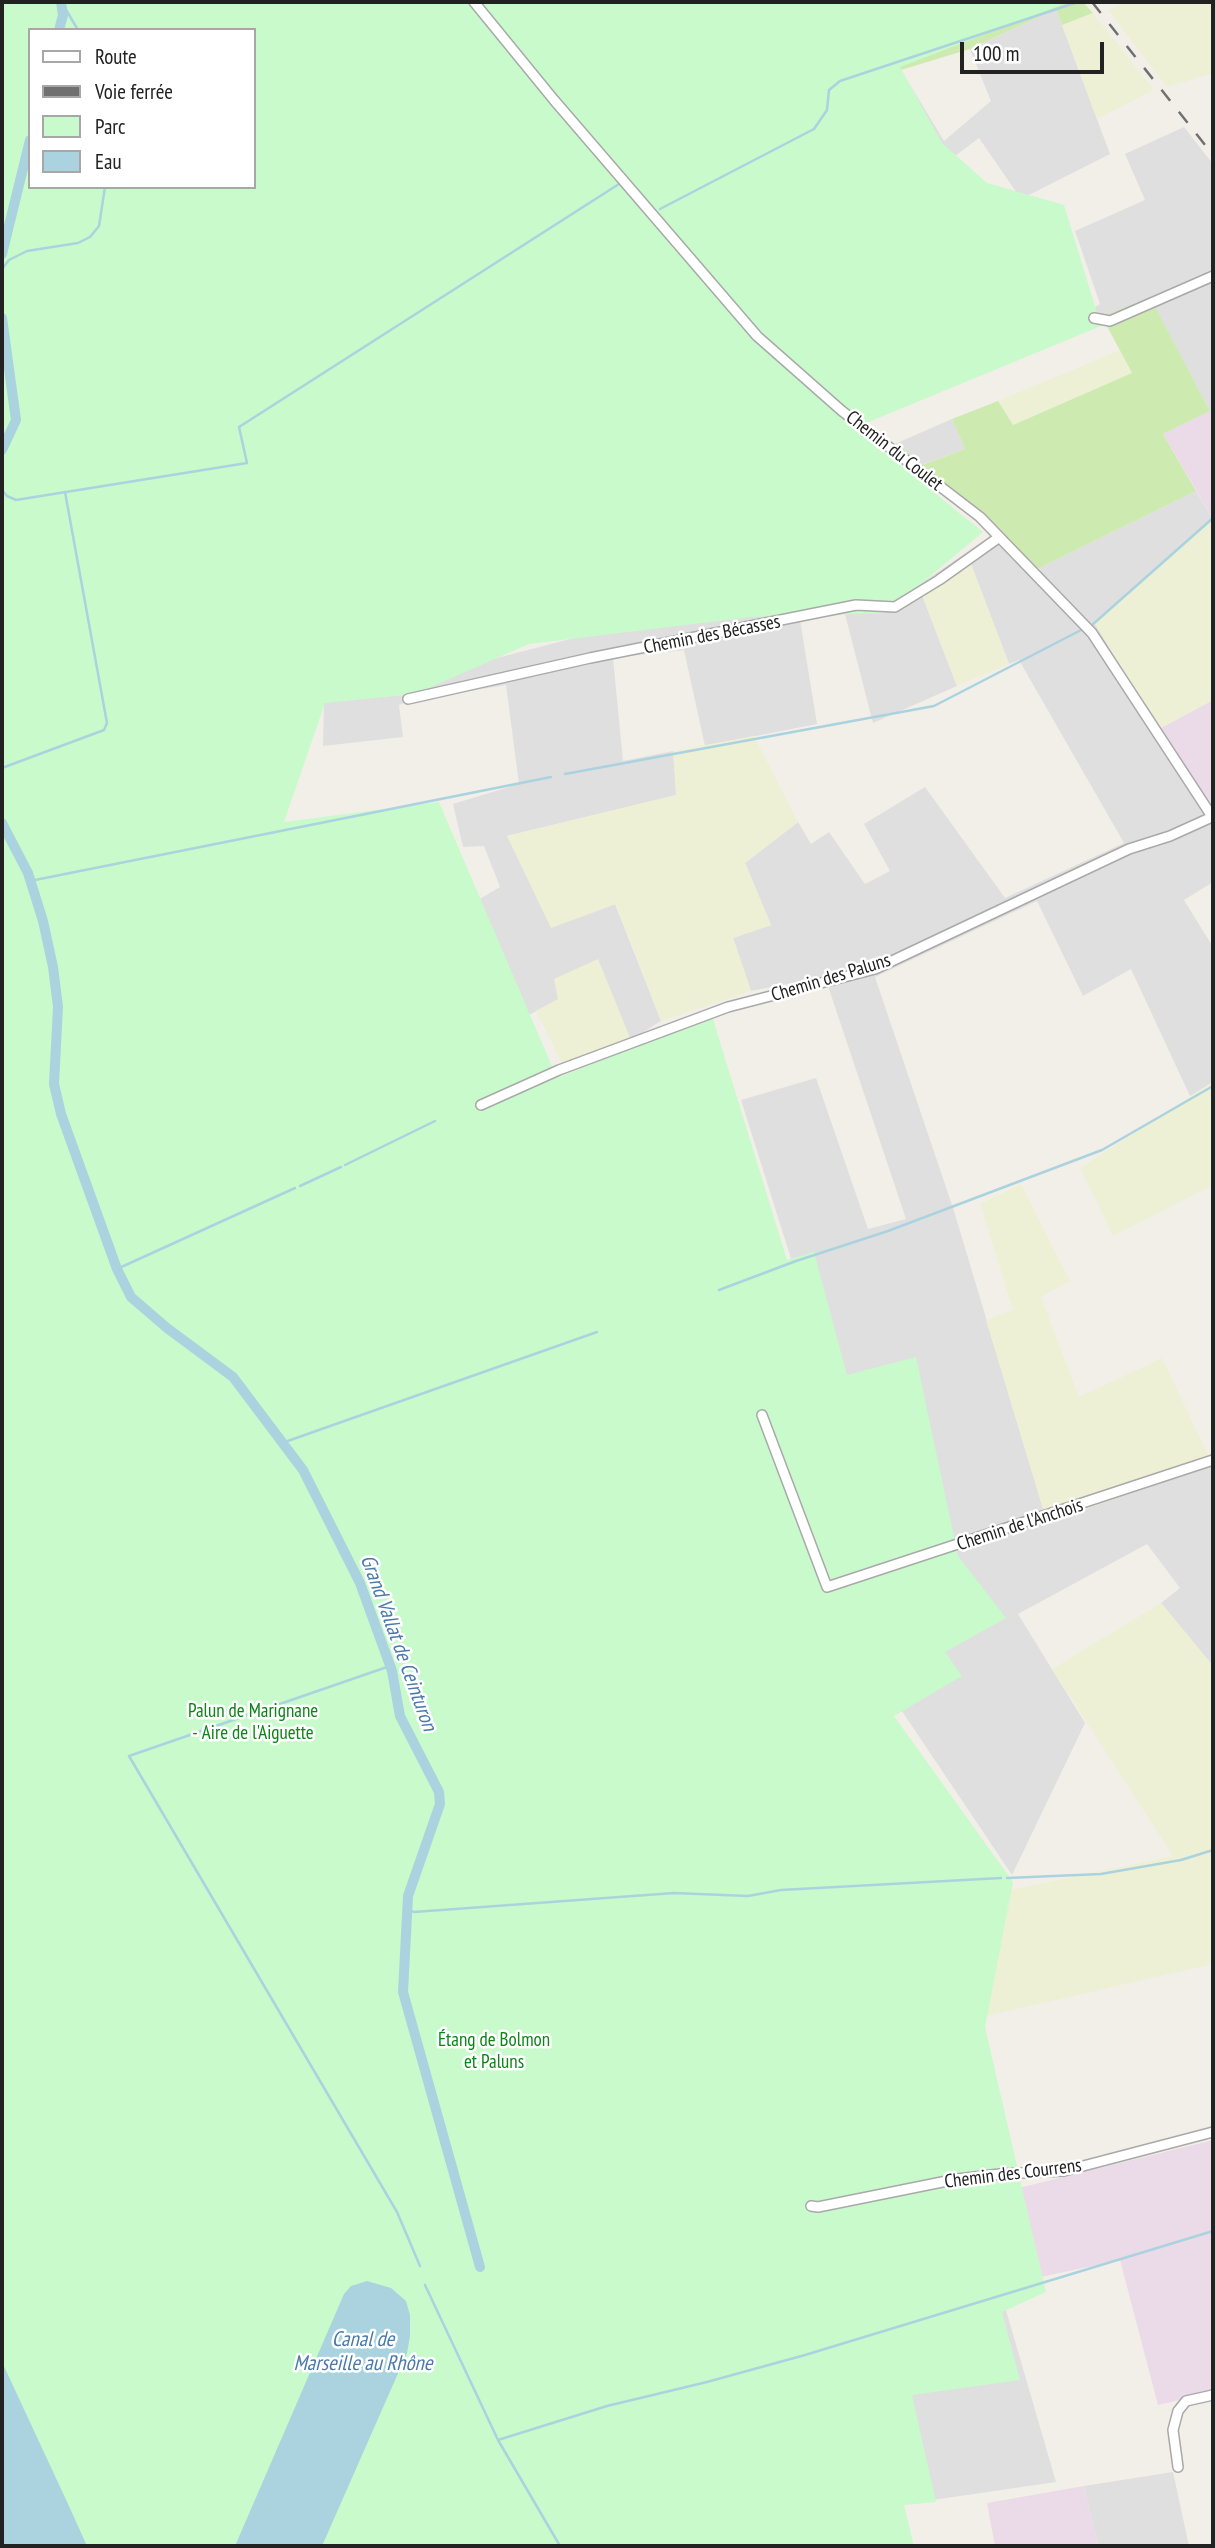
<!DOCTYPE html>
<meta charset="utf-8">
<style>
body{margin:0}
#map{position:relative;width:1215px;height:2548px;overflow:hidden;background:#f2efe9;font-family:"PT Sans Narrow",sans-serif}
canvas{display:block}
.frame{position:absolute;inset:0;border:4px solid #222;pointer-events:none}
.legend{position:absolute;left:28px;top:28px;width:228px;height:161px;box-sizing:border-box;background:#fff;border:2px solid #a7a7a7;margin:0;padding:9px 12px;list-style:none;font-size:21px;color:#222}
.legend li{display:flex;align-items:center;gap:14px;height:35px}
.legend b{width:35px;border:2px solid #a7a7a7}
.scale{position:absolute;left:960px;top:42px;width:144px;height:32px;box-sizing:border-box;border:4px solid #222;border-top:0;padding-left:9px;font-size:21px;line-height:24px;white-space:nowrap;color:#222;-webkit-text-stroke:5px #fff;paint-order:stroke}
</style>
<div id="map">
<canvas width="1215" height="2548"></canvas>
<div class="frame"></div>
<ul class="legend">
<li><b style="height:9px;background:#fff"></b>Route</li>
<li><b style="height:9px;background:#707070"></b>Voie ferrée</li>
<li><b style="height:19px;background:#c8facc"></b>Parc</li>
<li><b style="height:19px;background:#aad3df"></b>Eau</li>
</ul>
<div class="scale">100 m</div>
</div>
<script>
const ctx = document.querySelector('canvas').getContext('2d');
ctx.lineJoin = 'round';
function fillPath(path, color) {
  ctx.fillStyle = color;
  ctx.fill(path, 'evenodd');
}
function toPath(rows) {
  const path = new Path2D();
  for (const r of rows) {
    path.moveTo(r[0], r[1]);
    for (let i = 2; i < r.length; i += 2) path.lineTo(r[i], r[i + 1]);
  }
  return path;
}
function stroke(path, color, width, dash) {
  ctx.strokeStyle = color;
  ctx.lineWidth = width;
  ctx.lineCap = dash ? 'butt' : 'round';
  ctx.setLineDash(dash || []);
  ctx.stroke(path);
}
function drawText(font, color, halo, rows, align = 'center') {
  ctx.font = font + ' "PT Sans Narrow",sans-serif';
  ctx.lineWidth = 5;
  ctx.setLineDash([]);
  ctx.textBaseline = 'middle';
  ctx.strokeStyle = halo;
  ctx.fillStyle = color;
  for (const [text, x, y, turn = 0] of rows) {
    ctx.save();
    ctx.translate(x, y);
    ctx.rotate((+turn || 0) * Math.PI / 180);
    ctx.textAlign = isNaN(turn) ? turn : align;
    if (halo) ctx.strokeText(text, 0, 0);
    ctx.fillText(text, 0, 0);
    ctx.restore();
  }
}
const residential = toPath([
 [1056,9,1110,154,1021,199,979,138,920,182,901,70,944,141,991,101,970,49],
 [1184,127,1213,164,1213,409,1210,411,1150,298,1033,345,1100,304,1075,231,1145,200,1125,154],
 [952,419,965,449,921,465,897,443],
 [1196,491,1213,519,1094,622,1159,729,1213,807,1213,882,1184,900,1213,947,1213,1082,1190,1096,1131,969,1083,996,1037,901,875,977,954,1211,1047,1522,1213,1465,1213,1666,1161,1603,1180,1588,1147,1544,1018,1614,1085,1723,1012,1875,830,1604,793,1265,741,1100,816,1078,868,1229,906,1219,825,977,751,991,733,938,771,925,745,863,798,822,811,844,829,832,865,884,890,871,864,824,925,787,1005,898,1124,843,1019,660,1009,664,971,564,922,595,957,686,873,723,845,614,800,620,817,724,705,746,684,650,613,658,623,761,673,751,677,795,507,836,615,904,661,1021,631,1040,559,999,527,1016,473,903,500,887,484,846,463,847,453,804,519,784,506,685,410,701,399,705,403,737,323,746,324,703,674,612,894,602,990,536,1027,574],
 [1001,2293,1056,2482,926,2501,825,2405],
 [1173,2472,1189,2546,1098,2546,1084,2486]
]);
const industrial = toPath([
 [1213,409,1213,519,1163,434],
 [1213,700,1213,807,1159,729],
 [1213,2140,1213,2392,1158,2405,1120,2260,1041,2277,1019,2188],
 [1084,2486,1098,2546,995,2546,987,2503]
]);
const farmland = toPath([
 [1125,2,1213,2,1213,73,1167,87,1108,10],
 [1093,13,1154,90,1097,119,1062,25],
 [1120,350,1132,373,1013,425,998,401],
 [1213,519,1213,700,1159,729,1094,622],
 [971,564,1009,664,957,686,922,595],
 [754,736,798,822,745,863,771,925,733,938,751,991,661,1021,616,904,551,928,507,836,676,795,673,751],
 [598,959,631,1040,562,1063,536,1011,558,999,554,979],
 [1213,1082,1213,1185,1113,1236,1080,1168],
 [1021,1184,1070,1281,1041,1297,1079,1397,1162,1358,1213,1465,1047,1522,986,1320,1013,1310,980,1204],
 [1161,1603,1213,1666,1213,1964,821,2054,775,1939,1173,1856,1052,1669]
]);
const grass = toPath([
 [855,2,1083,2,1093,13,1062,25,1056,9,970,49,901,70],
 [1150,297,1210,411,1163,434,1196,491,1027,574,979,521,884,449,897,443,922,465,965,449,952,419,998,401,1013,425,1132,373,1102,317]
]);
const park = toPath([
 [2,2,1069,2,900,67,942,143,987,183,1064,205,1101,326,854,428,983,532,886,613,751,617,529,644,415,694,325,703,284,822,439,802,557,1078,712,1016,787,1260,814,1252,847,1375,916,1357,958,1556,1006,1618,945,1652,962,1676,894,1716,1013,1882,985,2027,1046,2292,1002,2312,1020,2380,912,2395,936,2502,904,2505,914,2546,2,2546],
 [30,30,254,30,254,187,30,187]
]);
const water = toPath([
 [367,2281,391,2288,406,2301,410,2315,410,2336,407,2353,322,2546,235,2546,344,2294,351,2286],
 [2,2362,68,2504,87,2546,2,2546]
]);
const stream = toPath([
 [62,3,78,30],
 [660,209,814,129,827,110,829,90,840,81,1078,2],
 [2,269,9,260,27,251,78,243,90,237,99,226,105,187],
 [2,490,7,496,16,500,247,463,239,427,619,184],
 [1092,625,1213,518],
 [2,768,104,730,107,723,65,492],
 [565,774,934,706,1083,629],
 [30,881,551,777],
 [345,1165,435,1121],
 [300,1186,341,1167],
 [117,1269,295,1188],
 [719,1290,796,1261,888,1231,1102,1150,1213,1086],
 [282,1443,597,1332],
 [390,1666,129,1756,397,2212,420,2266],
 [1007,1878,1101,1874,1181,1860,1213,1850],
 [408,1909,414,1912,674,1893,748,1896,781,1890,1001,1878],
 [425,2285,498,2440,560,2546],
 [498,2440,607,2406,707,2382,805,2355,1213,2231]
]);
const canal = toPath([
 [59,30,63,15,61,2],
 [2,254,30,140],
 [2,318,16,420,2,450],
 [2,823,28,873,43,921,53,967,58,1007,54,1084,61,1114,117,1269,131,1297,167,1328,233,1377,303,1470,360,1583,392,1671,400,1716,439,1792,440,1804,408,1896,403,1992,480,2267]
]);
const street = toPath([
 [474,2,554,100,757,336,842,411,980,517,1092,633,1213,818],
 [1094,318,1110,321,1213,276],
 [408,699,590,658,856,605,895,607,939,580,998,538],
 [481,1105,559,1070,728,1007,875,969,1129,849,1170,836,1212,817],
 [762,1415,827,1587,1213,1460],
 [811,2206,818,2207,957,2179,1000,2174,1064,2171,1213,2132],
 [1178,2467,1173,2430,1178,2411,1186,2401,1213,2395]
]);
const rail = toPath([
 [1092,2,1213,155]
]);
const streetNames = [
 ["Chemin du Coulet",894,451,38],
 ["Chemin des Bécasses",712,635,-11],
 ["Chemin des Paluns",831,978,-17],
 ["Chemin de l'Anchois",1020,1525,-18],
 ["Chemin des Courrens",1013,2174,-7]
];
const parkNames = [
 ["Palun de Marignane",253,1712],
 ["- Aire de l'Aiguette",253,1734],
 ["Étang de Bolmon",494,2041],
 ["et Paluns",494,2063]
];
const waterNames = [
 ["Grand Vallat de Ceinturon",398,1643,70],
 ["Canal de",363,2340],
 ["Marseille au Rhône",363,2364]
];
fillPath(residential, '#e0dfdf');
fillPath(industrial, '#ebdbe8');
fillPath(farmland, '#eef0d5');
fillPath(grass, '#cdebb0');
fillPath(park, '#c8facc');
fillPath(water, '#aad3df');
stroke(stream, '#aad3df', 2.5);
stroke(canal, '#aad3df', 10);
stroke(street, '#a9a9a9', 12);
stroke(street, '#fff', 9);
stroke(rail, '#707070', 2.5, [14, 14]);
drawText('19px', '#222', '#fff', streetNames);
drawText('19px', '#0c8416', '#fff', parkNames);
drawText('italic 21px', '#4a7aab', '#fff', waterNames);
</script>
